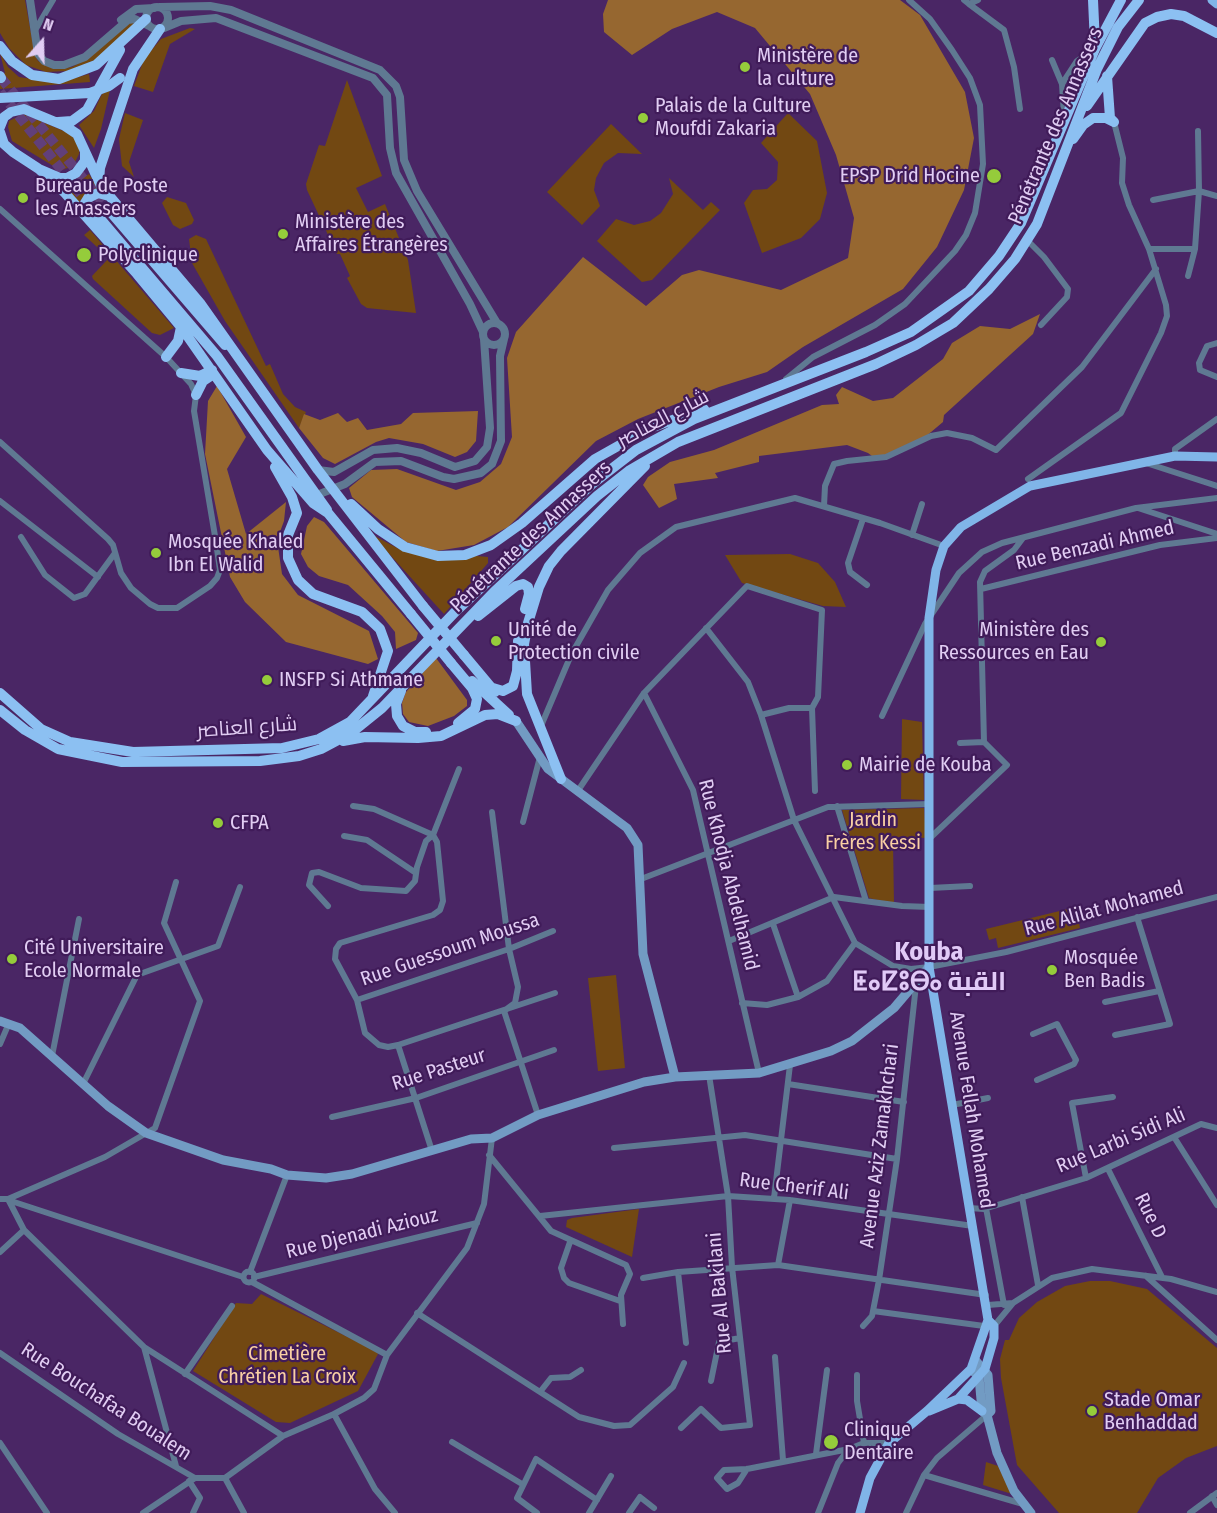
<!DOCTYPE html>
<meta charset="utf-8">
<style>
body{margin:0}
#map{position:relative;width:1217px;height:1513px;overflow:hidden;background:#4a2665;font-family:"Fira Sans Condensed",sans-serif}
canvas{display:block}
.north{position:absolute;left:12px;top:12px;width:60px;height:60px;-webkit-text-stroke:4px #401b59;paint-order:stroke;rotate:20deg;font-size:16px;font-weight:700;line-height:24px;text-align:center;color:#e1cdf3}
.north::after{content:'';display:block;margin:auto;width:21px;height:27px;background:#e1cdf3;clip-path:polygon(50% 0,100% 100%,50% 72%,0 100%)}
</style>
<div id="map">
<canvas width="1217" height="1513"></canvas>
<div class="north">N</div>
</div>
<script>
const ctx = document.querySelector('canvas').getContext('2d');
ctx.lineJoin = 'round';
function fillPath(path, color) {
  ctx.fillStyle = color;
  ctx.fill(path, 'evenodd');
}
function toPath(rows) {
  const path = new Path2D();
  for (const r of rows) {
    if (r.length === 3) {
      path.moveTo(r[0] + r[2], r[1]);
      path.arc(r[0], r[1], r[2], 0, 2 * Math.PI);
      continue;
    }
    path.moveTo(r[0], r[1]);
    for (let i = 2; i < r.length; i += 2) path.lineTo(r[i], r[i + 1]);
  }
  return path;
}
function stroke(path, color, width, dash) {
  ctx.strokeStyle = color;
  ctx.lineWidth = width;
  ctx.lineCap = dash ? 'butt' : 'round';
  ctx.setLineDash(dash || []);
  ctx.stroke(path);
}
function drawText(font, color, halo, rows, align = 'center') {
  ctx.font = font + ' "Fira Sans Condensed",Cairo,"Noto Sans Tifinagh",sans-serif';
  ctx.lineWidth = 4.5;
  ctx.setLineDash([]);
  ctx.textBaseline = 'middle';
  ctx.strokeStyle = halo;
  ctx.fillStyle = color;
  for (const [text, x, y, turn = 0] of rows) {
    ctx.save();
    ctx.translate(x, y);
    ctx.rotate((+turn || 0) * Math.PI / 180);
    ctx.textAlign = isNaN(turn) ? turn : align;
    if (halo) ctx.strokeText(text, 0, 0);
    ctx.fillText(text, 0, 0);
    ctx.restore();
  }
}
const green = toPath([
 [0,0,25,0,35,55,38,61,54,69,72,67,86,59,132,21,134,24,98,59,67,71,46,72,26,65,9,48,0,33],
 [190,28,195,29,170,44,153,92,134,86,144,59,161,39],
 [0,53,8,67,19,77,58,83,89,74,90,82,0,89,0,76,5,73],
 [347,80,382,176,356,188,368,212,385,204,408,260,416,313,367,308,361,304,347,278,350,276,340,254,337,254,307,190,306,184,319,145,325,146],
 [110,90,101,129,94,148,79,125,94,111,102,94],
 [125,113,143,120,129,162,134,177,122,166,119,139],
 [788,113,817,141,827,193,820,219,801,238,762,253,744,203,753,190,767,189,777,180,778,162,761,143],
 [23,114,71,134,80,146,79,154,73,166,62,170,55,167,12,141,8,127,9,121],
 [611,124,642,154,618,153,604,163,596,178,594,190,600,206,582,225,547,192],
 [89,174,99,190,82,206,65,188],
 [669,178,703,210,711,202,720,210,652,280,642,282,597,241,616,219,634,225,650,221,661,213,673,194],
 [167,197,186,203,194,220,192,224,180,229,173,225,162,203],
 [90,230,174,328,160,335,152,333,93,279,92,276,109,258,84,235],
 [196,235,206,239,266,366,270,364,283,394,295,407,306,412,299,428,225,321,192,263,189,239],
 [371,534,399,549,488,557,488,563,444,614],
 [790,554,818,563,835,582,846,607,823,606,742,583,725,555],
 [902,719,922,722,924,800,901,799],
 [924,808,926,838,895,837,893,842,894,904,869,898,842,810],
 [1076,907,1080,928,998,948,996,938,989,940,986,929],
 [616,975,625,1068,598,1071,588,978],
 [639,1209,632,1257,566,1227,567,1220,572,1218],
 [1090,1281,1110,1281,1147,1289,1217,1348,1217,1446,1186,1458,1158,1478,1137,1513,1059,1513,1017,1465,1001,1378,1000,1359,1005,1340,1009,1340,1019,1318,1037,1302,1065,1286],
 [261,1294,376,1351,378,1354,358,1391,290,1423,276,1422,193,1371,236,1303,252,1304],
 [986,1462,998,1466,1012,1494,983,1485]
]);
const forest = toPath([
 [608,0,900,0,920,15,965,92,974,138,964,190,937,247,903,289,803,347,767,372,719,387,638,419,596,441,508,527,474,545,437,551,406,542,352,497,349,488,371,470,397,469,456,490,480,482,501,464,512,437,507,358,516,332,583,257,646,306,682,275,699,270,781,290,848,258,854,218,836,155,810,94,755,28,717,12,672,29,632,55,604,32,603,14],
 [1040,314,1033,334,944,415,943,422,918,443,876,459,868,453,847,445,759,456,759,462,715,473,718,478,674,484,677,499,659,508,643,485,648,477,670,462,714,450,822,405,839,404,836,395,842,387,873,401,893,398,943,359,952,343,980,326,1010,329],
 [217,386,246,437,227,469,246,534,286,502,284,521,277,540,282,574,298,595,369,631,378,659,368,664,286,642,245,602,230,577,205,454,208,401],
 [478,411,476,441,467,452,455,457,423,444,389,438,376,442,335,464,323,458,299,428,304,414,320,420,338,413,347,422,358,418,367,430,401,424,413,413],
 [314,517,324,522,418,633,416,640,396,649,395,632,382,616,348,585,319,576,308,567,301,554,307,526],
 [436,658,467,700,467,706,454,716,428,726,409,722,403,714,402,703,406,692]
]);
const trunkTunnel = toPath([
 [1,78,108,209],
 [0,92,97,215]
]);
const minor = toPath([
 [964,0,969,4,978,0],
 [969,4,1004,30,1014,67,1020,109],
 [34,32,53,0],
 [1052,60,1062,84],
 [1064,115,1062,84,1077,61,1092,51],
 [1153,200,1199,191,1217,196],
 [0,209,166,357,191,384,196,395,194,411,216,542,220,570,217,578,210,586,177,608,158,608,150,604,131,588,121,573,113,545,108,539,0,442],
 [1027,240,1044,257,1068,289,1067,297,1041,325],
 [1149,249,1195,249,1199,191,1198,131],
 [1188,276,1195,249],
 [1217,343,1207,346,1199,363,1200,370,1217,377],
 [786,379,813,357,875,325,905,304,955,251,966,235,975,213,983,164,980,105,970,78,952,50,930,19,909,0],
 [1175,456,1175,449,1217,419],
 [1146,463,1217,486],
 [1028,479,1121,413,1161,333,1167,316,1166,305,1149,249,1129,205,1122,183,1123,158,1114,122],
 [0,501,98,577],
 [824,506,825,486,834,464,847,461,886,457,931,436,947,433,972,438,996,450,1082,367,1156,269],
 [1138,508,1217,534],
 [863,519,848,563,850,572,867,585],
 [912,535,922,504],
 [21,537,45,575,74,598,85,594,115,553],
 [981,589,1160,545,1217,538],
 [706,628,748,682,761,715,794,820,855,943,893,966,911,969,929,967,1006,952,1217,897],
 [644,693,693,790,759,1073],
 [761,715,789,708,812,708],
 [882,716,925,624,959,573,982,552,1002,543,1136,508,1217,498],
 [541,726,571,655,608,590,640,553,676,527,795,498,880,523,944,546],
 [960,743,984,742],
 [577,792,644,693,747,586,822,610,818,697,812,708,815,791],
 [353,806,374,809,433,835,459,769],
 [837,806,866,901],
 [492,812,509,949,518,987,515,1003,504,1011,538,1115],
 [523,822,540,757],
 [344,836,367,840,416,873],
 [930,838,1007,765,984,742,980,582,985,571,1014,550,1023,538],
 [641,879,828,807,930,804],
 [930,888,970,886],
 [328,906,309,885,312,873,319,872,361,888,406,891,415,881,417,867,426,841,433,835,437,842,443,901,440,910,433,915,340,943,336,949,335,959,357,1000,365,1033,379,1045,388,1047,398,1045,432,1151],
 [773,924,798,997],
 [729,941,834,897,902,906,930,907],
 [357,1000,509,949,553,931],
 [1105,1002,1159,991],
 [742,1003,767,1005,798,997,827,981,855,943],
 [1033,1034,1057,1024,1076,1060,1074,1064,1037,1080],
 [1115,1035,1170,1024,1137,917],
 [0,1044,9,1023],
 [398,1045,555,993],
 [52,1056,79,919],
 [83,1084,137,975,218,946,240,887],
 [788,1084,904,1102],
 [952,1105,988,1098],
 [332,1117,416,1098,554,1050],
 [1174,1137,1217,1205],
 [614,1148,745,1135,897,1159],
 [489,1155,551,1231,626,1265,630,1274,621,1295,623,1324],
 [1108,1169,1162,1277],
 [1086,1178,1072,1103,1113,1097],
 [1022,1197,1038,1285],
 [774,1198,790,1065],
 [0,1199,8,1199,105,1157,155,1128,200,1001,164,923,176,882],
 [8,1199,24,1230,144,1347,283,1436],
 [8,1200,243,1277],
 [969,1208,984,1209,1086,1178,1201,1124,1217,1128],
 [986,1208,1004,1305],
 [540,1216,728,1196,790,1200,973,1226],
 [570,1242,561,1268,564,1278,569,1283,620,1301],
 [0,1252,24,1230],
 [778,1265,790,1200],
 [249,1277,5.5],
 [250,1272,287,1175],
 [678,1272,686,1343],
 [1146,1276,1217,1340],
 [254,1277,477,1223],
 [643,1278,678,1272,778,1265,986,1295],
 [252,1282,387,1355],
 [1013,1303,1052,1278,1092,1269,1171,1279,1217,1292],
 [988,1305,1013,1303,994,1326],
 [873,1311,984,1326],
 [417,1313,579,1417,614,1426,630,1425,673,1387,684,1363],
 [863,1326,872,1316,879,1280,897,1159,916,985],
 [144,1347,176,1466],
 [0,1353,118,1434,195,1478],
 [775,1357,783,1460],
 [185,1374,232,1306],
 [857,1375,857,1401,864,1443],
 [711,1381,719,1342,740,1338],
 [540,1392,551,1378,570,1377,581,1370],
 [334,1414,375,1489,395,1513],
 [681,1428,701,1409,721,1428,750,1425,732,1267,728,1196,709,1075],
 [452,1442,522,1484],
 [0,1443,47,1513],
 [816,1454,827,1370],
 [747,1469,738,1483,727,1489,717,1478,724,1470,747,1469,849,1449,864,1443,889,1443],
 [924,1475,1023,1504],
 [225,1478,244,1513],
 [189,1481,200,1498,193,1513],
 [1212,1496,1217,1505],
 [143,1513,195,1478,225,1478,283,1436,334,1414,364,1398,374,1389,387,1355,467,1248,484,1204,492,1138],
 [537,1513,517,1498,536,1459,597,1500],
 [589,1513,611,1476],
 [629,1513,640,1497,654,1508],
 [818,1513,838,1463,848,1450],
 [906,1513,924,1475,937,1458,987,1415],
 [1190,1513,1217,1493]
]);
const tertiary = toPath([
 [30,0,38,54,44,61,54,65,64,65,85,57,128,20,135,19,149,26],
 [157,18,11],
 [160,7,210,6,231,10,380,70,396,86,400,97,404,160,417,191,497,323],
 [121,20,136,9,154,8],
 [164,28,181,21,216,18,373,78,387,95,390,148,396,173,470,304,483,332],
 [494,334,11],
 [318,470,334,472,373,450,397,448,421,453,455,467,475,461,487,447,490,428,484,339],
 [317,495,345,484,375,462,401,461,443,477,454,479,481,473,492,464,501,441,500,356,504,339]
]);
const secondary = toPath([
 [516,721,548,769,627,828,638,845,643,954,675,1077],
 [0,1021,20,1028,108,1106,146,1133,223,1160,271,1169,287,1175,326,1178,352,1174,471,1139,492,1138,538,1115,644,1082,675,1077,759,1073,831,1051,852,1041,894,1008,929,967],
 [976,1361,988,1375,991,1411,987,1415],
 [974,1372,979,1377,982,1411,987,1415,997,1453,1014,1491,1031,1513]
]);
const primary = toPath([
 [1212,0,1217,4],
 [988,1320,929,967,929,618,936,570,944,546,961,527,1030,486,1175,456,1217,457],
 [958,1399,967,1400,982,1411],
 [929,1411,958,1399,985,1369,994,1338,994,1326,988,1320],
 [860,1513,870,1478,889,1443,927,1411,971,1369,988,1320]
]);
const trunk = toPath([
 [1093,0,1095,44],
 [0,46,12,61,32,75,59,79,96,65,146,19],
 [0,76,1,78],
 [1107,76,1110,118,1114,122],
 [0,98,90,93],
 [1087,106,1145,23,1157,17,1171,14,1184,16,1217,33],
 [58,122,72,121,87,110,120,50],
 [0,127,4,117,11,112,24,109,65,126,77,134,101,186,200,303,318,470,423,606],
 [0,132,4,144,13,152,39,169,60,178,67,178,76,173,85,161,85,152],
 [1073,139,1083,125,1093,118,1106,118,1114,122],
 [39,169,64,192,137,274,181,327,267,450,313,503,328,513,411,614],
 [99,182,100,168,133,69,160,29],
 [108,209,225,345],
 [97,215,217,356,327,510],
 [86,216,85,203,88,198,98,193,109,196],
 [166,357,178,341,181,327],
 [181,373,200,376,212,370],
 [196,395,203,381,212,375],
 [275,467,292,497,297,513,288,535,288,558,298,580,313,594,362,612,380,629,388,651,373,696],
 [351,504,378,529,405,547,438,556,465,555,491,545,522,523,595,459,650,428,704,409],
 [478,616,516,586,523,584,528,587,529,594,525,609],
 [464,655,495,692],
 [451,663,472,688,477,699,475,709,458,723],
 [472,681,509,715],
 [493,688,503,691,513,686,517,671,518,641],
 [401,691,396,704,397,716,403,726,415,732,426,732],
 [0,693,41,729,70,742,133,752,282,748,319,739,350,722,456,611,592,484,636,450,694,419,866,352,911,332,969,291,999,256,1021,223,1095,49,1121,0],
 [0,710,25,730,58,749,122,762,260,761,299,756,321,749,351,733,382,708,494,592,597,496,630,470,678,442,876,364,916,345,953,323,989,289,1015,259,1037,224,1097,69,1118,27,1139,0],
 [343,741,365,737,418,738,441,736,485,715,498,714,516,721],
 [561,779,527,694,524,644,528,623,539,587,549,566,561,551,645,466]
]);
const trunkBridge = toPath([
 [90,93,109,86,120,78],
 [423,606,464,655],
 [411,614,451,663]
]);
const markers = [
 [745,67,6,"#95cc3b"],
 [643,118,6,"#95cc3b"],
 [994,176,8,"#95cc3b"],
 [23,198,6,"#95cc3b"],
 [283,234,6,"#95cc3b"],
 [84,255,8,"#95cc3b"],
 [156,553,6,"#95cc3b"],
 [496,641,6,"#95cc3b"],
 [1101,642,6,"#95cc3b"],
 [267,680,6,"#95cc3b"],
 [847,765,6,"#95cc3b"],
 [218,823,6,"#95cc3b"],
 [12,959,6,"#95cc3b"],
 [1052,970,6,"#95cc3b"],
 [1092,1411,6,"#95cc3b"],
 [831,1442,8,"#95cc3b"]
];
const poiNames = [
 ["Ministère de",757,56],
 ["la culture",757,79],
 ["Palais de la Culture",655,106],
 ["Moufdi Zakaria",655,129],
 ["EPSP Drid Hocine",980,176,"right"],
 ["Bureau de Poste",35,186],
 ["les Anassers",35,209],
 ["Ministère des",295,222],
 ["Affaires Étrangères",295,245],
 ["Polyclinique",98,255],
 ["Mosquée Khaled",168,542],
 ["Ibn El Walid",168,565],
 ["Unité de",508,630],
 ["Protection civile",508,653],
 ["Ministère des",1089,630,"right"],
 ["Ressources en Eau",1089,653,"right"],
 ["INSFP Si Athmane",279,680],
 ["Mairie de Kouba",859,765],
 ["CFPA",230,823],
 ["Cité Universitaire",24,948],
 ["Ecole Normale",24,971],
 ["Mosquée",1064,958],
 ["Ben Badis",1064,981],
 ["Stade Omar",1104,1400],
 ["Benhaddad",1104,1423],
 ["Clinique",844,1430],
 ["Dentaire",844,1453]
];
const streetNames = [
 ["Pénétrante des Annassers",1056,126,-67],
 ["شارع العناصر",663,419,-28],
 ["Pénétrante des Annassers",531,537,-43],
 ["Rue Benzadi Ahmed",1095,546,-13],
 ["شارع العناصر",247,728,-4],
 ["Rue Khodja Abdelhamid",728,875,76],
 ["Rue Alilat Mohamed",1104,909,-15],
 ["Rue Guessoum Moussa",450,950,-19],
 ["Rue Pasteur",439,1070,-18],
 ["Avenue Fellah Mohamed",971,1110,81],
 ["Rue Larbi Sidi Ali",1121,1141,-23],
 ["Avenue Aziz Zamakhchari",880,1146,-83],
 ["Rue Cherif Ali",794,1187,7],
 ["Rue D",1150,1216,64],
 ["Rue Djenadi Aziouz",362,1234,-14],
 ["Rue Al Bakilani",720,1293,-95],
 ["Rue Bouchafaa Boualem",106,1402,33]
];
const parkNames = [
 ["Jardin",873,820],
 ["Frères Kessi",873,843],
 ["Cimetière",287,1354],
 ["Chrétien La Croix",287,1377]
];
const districtNames = [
 ["Kouba",929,953],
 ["ⵟⴰⵇⵓⴱⴰ القبة",929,983]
];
fillPath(green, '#724812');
fillPath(forest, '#966730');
stroke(trunkTunnel, '#613f7a', 10, [10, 5]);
stroke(minor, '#5f7992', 6);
stroke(tertiary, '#5f7992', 8);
stroke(secondary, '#729bc3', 9);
stroke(primary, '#80b5e8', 9);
stroke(trunk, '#8cc0f2', 10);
stroke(trunkBridge, '#8cc0f2', 10);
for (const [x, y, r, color] of markers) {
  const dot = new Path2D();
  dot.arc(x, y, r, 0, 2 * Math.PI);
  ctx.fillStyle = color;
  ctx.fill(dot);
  stroke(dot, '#401b59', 2);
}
drawText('20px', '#e1cdf3', '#401b59', poiNames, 'left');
drawText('20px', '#e1cdf3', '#401b59', streetNames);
drawText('20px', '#f8cfa3', '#401b59', parkNames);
drawText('bold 26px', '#e1caf7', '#401b59', districtNames);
</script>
